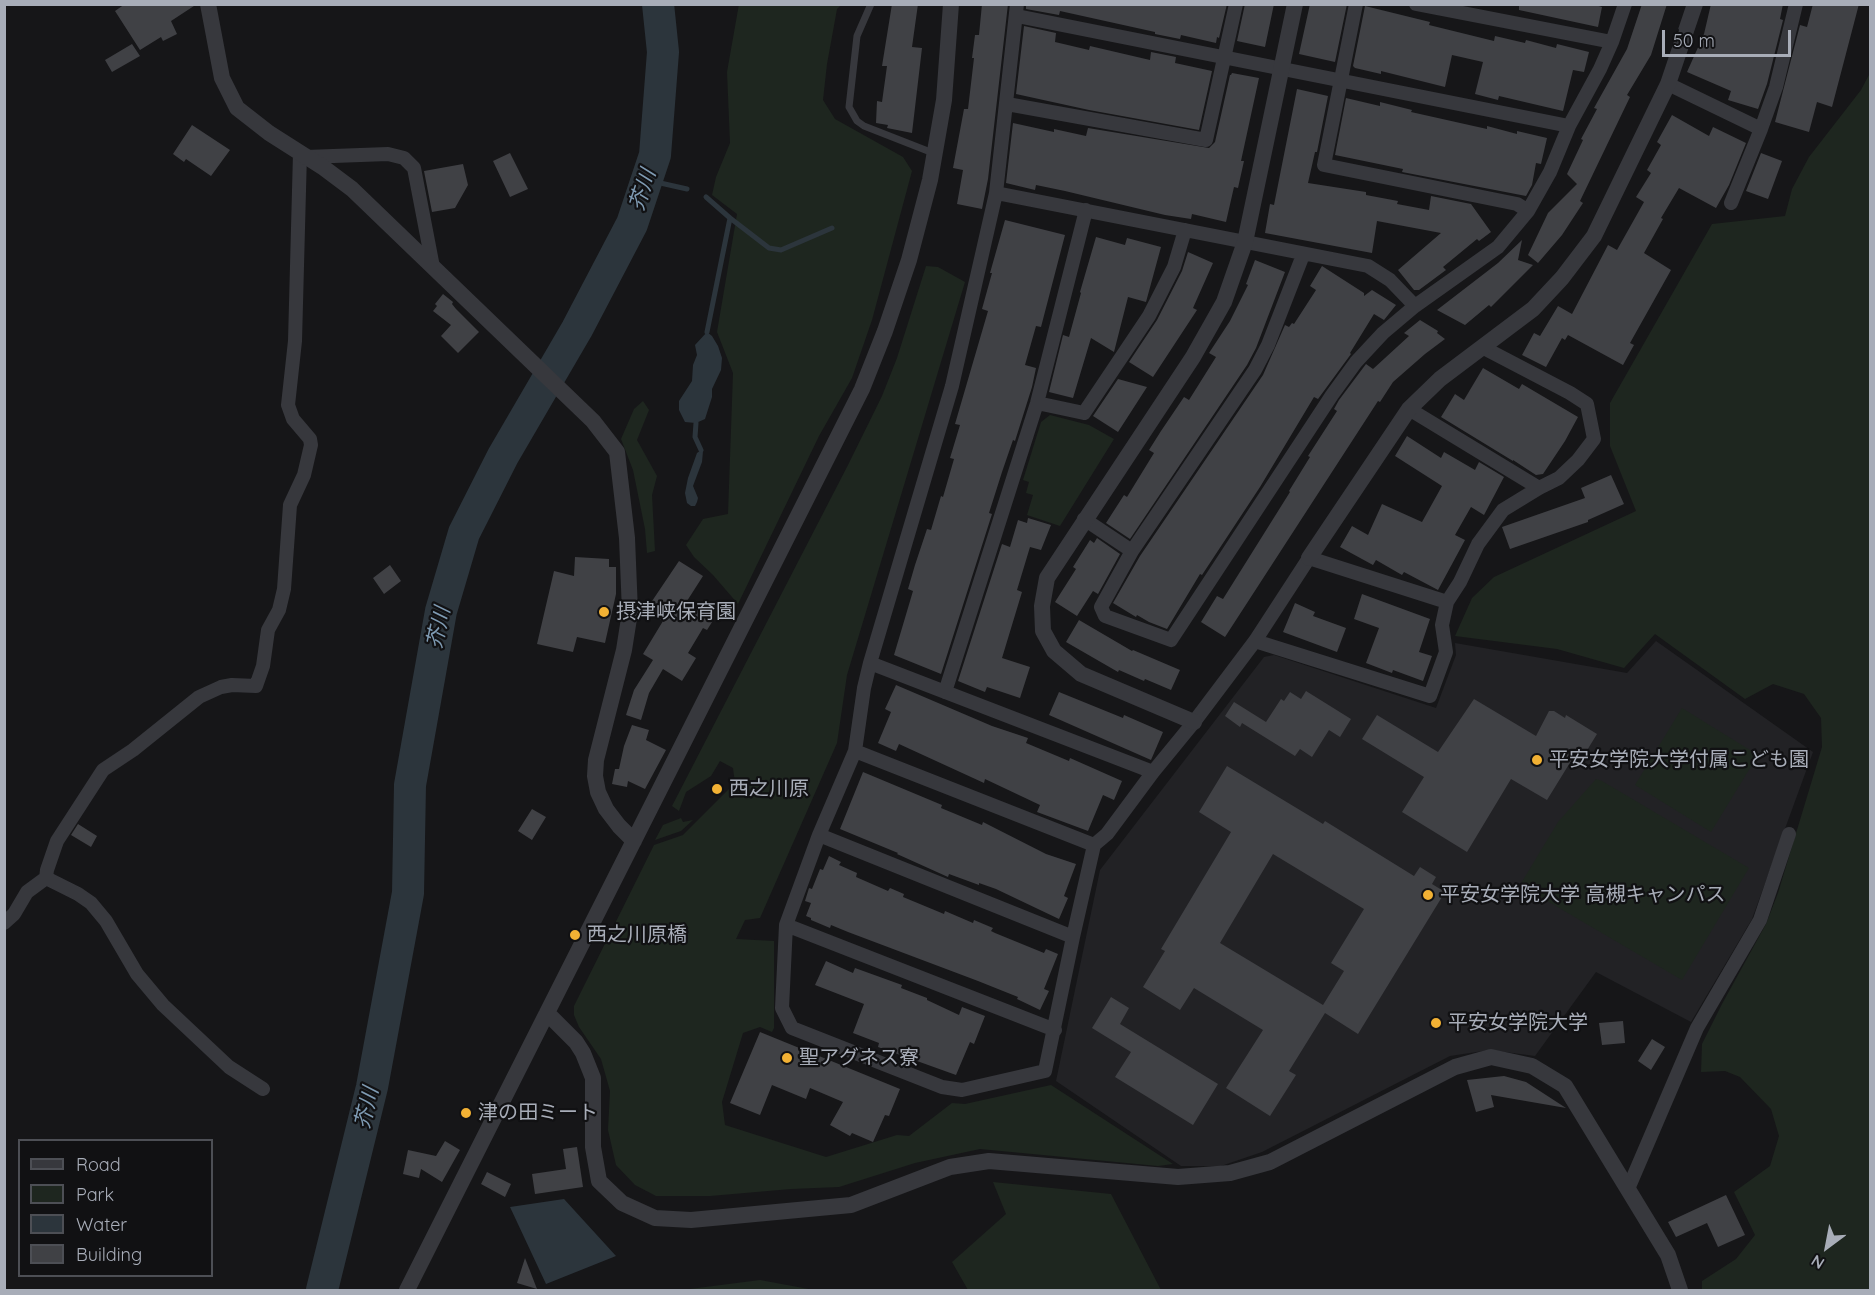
<!DOCTYPE html>
<meta charset="utf-8">
<style>
body{margin:0}
#map{position:relative;width:1875px;height:1295px;overflow:hidden;background:#161618;font-family:Quicksand,sans-serif}
canvas{display:block}
.frame{position:absolute;inset:0;border:6px solid #a8adb8;pointer-events:none}
.legend{position:absolute;left:18px;top:1139px;width:195px;height:138px;box-sizing:border-box;background:#111113;border:2px solid #4d4f55;margin:0;padding:8px 10px;list-style:none;font-size:18px;color:#a8adb8}
.legend li{display:flex;align-items:center;gap:12px;height:30px}
.legend b{width:30px;border:2px solid #4d4f55}
.north{position:absolute;left:1797px;top:1217px;width:60px;height:60px;-webkit-text-stroke:4px #111113;paint-order:stroke;rotate:212deg;font-size:16px;font-weight:700;line-height:24px;text-align:center;color:#a8adb8}
.north::after{content:'';display:block;margin:auto;width:21px;height:27px;background:#a8adb8;clip-path:polygon(50% 0,100% 100%,50% 72%,0 100%)}
.scale{position:absolute;left:1662px;top:30px;width:129px;height:27px;box-sizing:border-box;border:3px solid #a8adb8;border-top:0;padding-left:8px;font-size:18px;line-height:21px;white-space:nowrap;color:#a8adb8;-webkit-text-stroke:4px #111113;paint-order:stroke}
</style>
<div id="map">
<canvas width="1875" height="1295"></canvas>
<div class="frame"></div>
<ul class="legend">
<li><b style="height:8px;background:#37383d"></b>Road</li>
<li><b style="height:16px;background:#1e261f"></b>Park</li>
<li><b style="height:16px;background:#2c353c"></b>Water</li>
<li><b style="height:16px;background:#404145"></b>Building</li>
</ul>
<div class="north">N</div>
<div class="scale">50 m</div>
</div>
<script>
const ctx = document.querySelector('canvas').getContext('2d');
ctx.lineJoin = 'round';
function fillPath(path, color) {
  ctx.fillStyle = color;
  ctx.fill(path, 'evenodd');
}
function toPath(rows) {
  const path = new Path2D();
  for (const r of rows) {
    path.moveTo(r[0], r[1]);
    for (let i = 2; i < r.length; i += 2) path.lineTo(r[i], r[i + 1]);
  }
  return path;
}
function stroke(path, color, width, dash) {
  ctx.strokeStyle = color;
  ctx.lineWidth = width;
  ctx.lineCap = dash ? 'butt' : 'round';
  ctx.setLineDash(dash || []);
  ctx.stroke(path);
}
function drawText(font, color, halo, rows, align = 'center') {
  ctx.font = font + ' Quicksand,"Noto Sans JP",sans-serif';
  ctx.lineWidth = 4.5;
  ctx.setLineDash([]);
  ctx.textBaseline = 'middle';
  ctx.strokeStyle = halo;
  ctx.fillStyle = color;
  for (const [text, x, y, turn = 0] of rows) {
    ctx.save();
    ctx.translate(x, y);
    ctx.rotate((+turn || 0) * Math.PI / 180);
    ctx.textAlign = isNaN(turn) ? turn : align;
    if (halo) ctx.strokeText(text, 0, 0);
    ctx.fillText(text, 0, 0);
    ctx.restore();
  }
}
const built = toPath([
 [1656,641,1813,752,1752,919,1691,1022,1596,972,1535,1056,1490,1050,1450,1056,1262,1152,1221,1166,1181,1166,1056,1081,1100,870,1264,657,1274,655,1436,708,1456,655,1455,643,1627,673]
]);
const green = toPath([
 [739,4,841,5,837,9,827,64,823,100,835,119,903,157,912,171,872,320,852,378,819,436,738,604,713,575,694,557,686,545,703,519,728,514,733,373,717,332,737,214,712,195,716,177,730,143,727,72],
 [1870,73,1870,1290,1702,1290,1702,1281,1736,1259,1755,1235,1734,1192,1770,1166,1779,1136,1771,1109,1740,1077,1725,1071,1701,1072,1702,1044,1722,1004,1766,924,1778,893,1822,747,1821,718,1804,694,1773,684,1745,699,1655,634,1624,668,1557,649,1455,636,1472,598,1494,577,1636,511,1610,446,1610,403,1712,224,1785,216,1792,189,1809,157,1861,90],
 [926,266,938,267,965,282,847,675,837,743,760,918,745,920,736,939,774,941,774,1028,772,1032,760,1027,743,1033,722,1102,725,1125,826,1157,897,1135,909,1136,952,1103,965,1104,1051,1085,1173,1164,1158,1166,980,1149,915,1163,839,1187,791,1189,710,1196,656,1196,635,1185,616,1165,608,1130,610,1091,601,1059,579,1027,574,1015,574,1006,654,845,683,835,735,783,733,768,720,761,711,776,686,792,679,811,672,806,848,465,882,396,897,358],
 [643,401,649,410,637,440,657,476,652,495,655,551,647,553,645,529,633,470,621,439,634,409],
 [1050,415,1089,425,1114,439,1060,526,1027,515,1033,495,1026,493,1029,482,1023,480,1041,422],
 [1682,708,1758,755,1711,832,1635,785],
 [1596,779,1602,781,1749,868,1682,980,1520,885,1558,822],
 [681,818,683,822,693,820,681,831,655,840,663,825],
 [993,1182,1111,1194,1161,1290,968,1290,952,1262,1006,1214],
 [760,1280,814,1290,682,1290]
]);
const water = toPath([
 [707,332,712,336,718,346,722,358,721,370,712,389,712,397,705,419,696,423,685,422,679,410,679,401,692,381,693,365,697,355,695,345],
 [701,450,703,451,702,462,693,486,698,498,697,502,695,506,691,506,687,503,685,493,688,478,697,453],
 [564,1199,616,1256,546,1284,510,1207]
]);
const stream = toPath([
 [647,180,687,189],
 [706,197,730,218,707,332],
 [730,218,769,248,781,250,832,228],
 [696,423,695,437,701,450]
]);
const river = toPath([
 [322,1290,372,1087,408,893,410,785,441,611,464,533,503,456,577,329,632,224,655,155,663,52,658,4]
]);
const building = toPath([
 [125,4,197,4,171,21,177,34,163,41,161,37,140,50,115,11],
 [892,4,918,4,912,47,922,48,912,133,887,128,888,125,876,123,877,101,882,102,887,66,882,66],
 [982,4,1008,4,988,179,982,209,957,204,963,170,953,168,964,109,968,109,974,58,972,58,975,35,979,35],
 [1026,4,1227,4,1219,38,1217,37,1216,43,1181,35,1180,39,1155,34,1155,32,1060,11,1059,15,1026,9],
 [1245,4,1274,4,1265,47,1237,41],
 [1310,4,1347,4,1335,62,1299,54],
 [1519,4,1592,4,1602,7,1598,27,1519,10],
 [1642,4,1667,4,1651,55,1627,95,1630,97,1580,201,1583,203,1562,235,1538,263,1528,255,1548,213,1577,184,1567,174,1583,140,1581,139,1597,109,1594,108,1627,49],
 [1711,4,1783,4,1780,19,1783,20,1767,84,1758,109,1728,100,1731,91,1687,72,1704,34],
 [1813,4,1859,4,1832,107,1817,102,1809,132,1775,122,1800,25,1807,27],
 [1365,6,1430,22,1429,25,1494,41,1495,36,1525,43,1526,40,1556,48,1557,44,1589,52,1584,72,1573,70,1563,111,1499,96,1498,100,1475,94,1483,62,1452,55,1445,87,1381,71,1381,74,1355,68,1353,66],
 [1024,26,1056,33,1055,42,1089,50,1090,46,1150,60,1151,52,1176,57,1175,63,1212,71,1199,130,1089,110,1016,94],
 [132,44,140,56,112,72,105,60],
 [1232,73,1259,78,1241,161,1244,161,1238,188,1234,187,1226,222,1192,214,1191,219,1165,215,1065,191,1036,185,1035,190,1006,183,1013,123,1054,132,1054,129,1086,136,1088,128,1209,148,1215,142,1230,75,1231,75],
 [1297,89,1328,96,1317,152,1315,152,1308,183,1366,192,1366,195,1398,201,1397,204,1429,210,1431,196,1471,204,1491,232,1479,241,1477,239,1443,267,1446,270,1419,290,1414,290,1398,270,1441,233,1377,221,1372,253,1265,233,1270,204,1274,205],
 [1346,98,1380,106,1380,102,1412,110,1411,112,1487,129,1487,126,1517,134,1517,131,1547,138,1541,164,1536,163,1532,185,1526,196,1402,172,1403,169,1335,155],
 [1672,115,1709,136,1713,127,1746,143,1729,185,1716,208,1679,188,1661,218,1663,219,1644,253,1671,270,1630,343,1634,345,1623,365,1568,335,1565,340,1562,338,1546,367,1522,355,1534,333,1540,336,1558,306,1572,314,1608,245,1617,250,1644,202,1636,197,1651,173,1647,170,1661,145,1657,142],
 [192,125,230,150,211,176,186,159,184,162,173,154],
 [510,153,528,189,510,197,493,161],
 [1761,153,1782,161,1768,199,1746,191],
 [463,164,468,185,455,208,432,212,424,171],
 [1005,220,1065,235,1041,327,1036,326,1025,365,1036,368,1032,387,1015,441,1013,440,1002,472,989,513,992,514,941,674,894,655,913,591,908,589,915,565,927,529,931,530,941,496,943,497,954,459,950,458,960,425,955,424,988,311,982,309,992,273,990,273],
 [1096,237,1125,245,1127,238,1161,247,1146,302,1128,297,1114,352,1091,338,1073,398,1049,392,1063,335,1069,337,1081,293,1080,292],
 [1522,240,1518,260,1533,265,1491,307,1489,305,1465,325,1437,310,1498,263],
 [1188,252,1213,263,1193,308,1197,310,1153,377,1129,362,1157,320,1182,271],
 [1255,260,1285,272,1256,348,1247,365,1130,539,1106,523,1124,495,1127,497,1154,453,1149,450,1161,431,1184,397,1189,400,1216,357,1209,353,1230,321,1248,285,1246,284],
 [1322,266,1364,293,1364,296,1372,290,1396,305,1384,320,1374,314,1350,353,1351,354,1318,399,1314,397,1260,487,1202,575,1200,574,1167,629,1149,622,1137,615,1136,617,1113,603,1140,556,1263,375,1285,325,1289,327,1292,323,1294,324,1316,290,1310,286],
 [443,294,453,302,452,304,456,309,479,332,458,353,441,336,451,325,433,311,437,306,435,304],
 [1420,320,1438,331,1437,333,1445,339,1425,354,1393,382,1380,402,1378,401,1225,637,1201,622,1217,596,1223,599,1290,492,1289,491,1310,457,1308,456,1337,411,1334,409,1339,400,1366,364,1373,369,1409,336,1404,333],
 [1483,368,1519,389,1522,384,1578,417,1565,441,1543,474,1536,475,1513,460,1513,461,1441,417,1455,394,1464,400],
 [1118,379,1147,387,1118,432,1093,416],
 [1407,436,1441,458,1444,452,1475,470,1479,462,1504,477,1484,515,1471,507,1455,535,1465,540,1438,590,1404,572,1402,575,1376,560,1373,565,1340,547,1352,526,1368,535,1382,504,1422,522,1442,486,1395,456],
 [1611,475,1624,504,1588,520,1588,522,1510,549,1502,527,1585,498,1581,488],
 [1028,518,1051,525,1041,550,1030,547,1017,590,1022,592,1002,658,1030,667,1020,698,987,687,985,692,958,681,1002,544,1010,547,1018,520,1027,523],
 [1097,538,1120,554,1098,594,1093,591,1077,616,1055,602,1076,569,1073,567,1090,540,1094,543],
 [575,557,609,559,609,567,616,567,616,594,605,643,577,637,573,652,537,644,554,571,574,576],
 [679,561,703,576,687,601,714,619,707,630,703,628,688,653,696,658,682,681,663,669,649,693,641,720,626,715,634,690,653,660,643,654,663,621,646,610],
 [390,565,401,581,384,594,373,578],
 [1362,594,1430,619,1419,652,1432,656,1423,681,1393,670,1392,673,1366,663,1379,628,1354,619],
 [1295,603,1315,612,1313,616,1346,628,1337,652,1283,632],
 [1079,620,1132,651,1133,650,1180,670,1171,690,1145,679,1144,681,1119,670,1118,672,1066,642],
 [896,685,992,726,1028,738,1026,743,1069,761,1070,758,1122,781,1114,800,1103,795,1088,831,1037,812,1040,805,985,779,984,783,899,744,896,751,878,743,891,712,885,709],
 [1306,691,1351,719,1340,737,1329,730,1312,757,1300,749,1295,756,1242,723,1240,727,1225,716,1234,702,1266,722,1281,699,1284,701,1290,692,1301,699],
 [1059,692,1123,718,1124,715,1163,732,1151,760,1049,715],
 [1474,699,1536,736,1549,711,1554,711,1565,718,1566,715,1597,734,1578,765,1571,761,1547,800,1511,779,1467,852,1402,812,1424,777,1362,739,1377,715,1438,752],
 [632,725,649,730,646,740,666,750,645,789,628,781,627,787,612,784,615,769,619,769,624,746],
 [1227,766,1323,824,1325,821,1414,876,1420,867,1436,877,1432,884,1445,892,1358,1034,1325,1013,1289,1071,1296,1075,1270,1116,1226,1088,1263,1030,1194,988,1180,1010,1143,987,1165,951,1161,949,1231,832,1199,812],
 [1273,854,1364,909,1331,963,1344,971,1323,1005,1220,943],
 [863,772,942,805,941,808,982,825,983,822,1046,854,1076,864,1064,896,1068,898,1059,919,996,889,979,883,979,885,949,874,948,877,897,854,898,853,840,829],
 [532,809,546,817,532,840,518,831],
 [78,824,97,836,91,847,71,835],
 [829,856,841,862,839,865,857,873,856,877,888,891,890,888,904,894,903,897,944,914,945,911,973,923,974,920,993,928,991,931,995,933,1044,953,1046,949,1058,954,1044,989,1049,991,1040,1010,1017,999,1018,997,978,981,848,932,831,925,830,928,811,920,811,918,806,916,811,903,805,901,809,888,812,889,820,869,823,870],
 [826,961,853,973,855,968,902,985,901,988,927,998,927,1000,959,1015,962,1007,985,1016,974,1044,970,1042,956,1075,878,1047,879,1043,853,1033,864,1004,815,985],
 [1111,997,1129,1008,1120,1024,1218,1084,1193,1125,1115,1077,1131,1052,1092,1028],
 [1623,1021,1625,1043,1602,1045,1599,1023],
 [760,1032,900,1089,889,1116,885,1115,873,1142,852,1133,850,1136,830,1125,843,1102,810,1088,806,1099,772,1085,760,1115,730,1103],
 [1652,1039,1665,1047,1651,1070,1638,1061],
 [1504,1076,1526,1082,1566,1108,1491,1095,1494,1107,1476,1112,1467,1080],
 [445,1141,460,1150,442,1182,421,1169,419,1178,403,1174,408,1150,436,1156],
 [577,1147,583,1187,535,1194,532,1174,566,1169,563,1149],
 [487,1172,511,1184,505,1197,481,1184],
 [1726,1195,1745,1235,1718,1247,1707,1223,1676,1237,1668,1222],
 [525,1258,537,1289,517,1283]
]);
const service = toPath([
 [871,4,857,36,849,107,857,121,864,126,933,153]
]);
const minor = toPath([
 [1017,4,996,193,952,386,870,663,864,688,855,751,819,835,786,925,782,1008,792,1028,942,1087,962,1090,1045,1071,1073,937,1094,845,1107,834,1153,772,1194,722,1255,641,1309,558,1447,602,1460,582,1478,544,1503,510,1539,488,1559,478,1578,460,1594,439,1587,404,1570,393,1482,347],
 [1356,4,1324,165,1517,204,1528,211],
 [1416,4,1612,42],
 [1017,16,1569,126],
 [1668,84,1761,129,1731,203],
 [1007,104,1206,140,1236,4],
 [1761,129,1776,87,1796,4],
 [306,157,388,154,404,158,414,168,433,267],
 [996,193,1368,266,1390,280,1415,306],
 [1303,255,1268,345,1255,370,1132,551,1101,607,1105,616,1171,640,1332,395,1356,362,1383,333,1415,306,1498,247,1528,211,1550,172,1569,126,1600,69,1612,42,1625,4],
 [1037,403,1084,413,1149,316,1174,267,1185,230],
 [1409,409,1539,488],
 [1084,519,1132,551],
 [1255,641,1430,696,1446,652,1442,625,1447,602],
 [870,663,1153,772],
 [945,692,1037,403,1086,210],
 [855,751,1094,845],
 [819,835,1073,937],
 [46,878,47,870,57,841,103,770,133,750,199,697,221,687,232,685,256,686,263,666,268,630,279,610,284,589,290,505,304,475,311,445,310,439,293,419,288,405,295,341,300,153],
 [4,923,14,914,27,892,46,878,78,894,91,903,106,921,137,974,163,1005,229,1067,263,1089],
 [786,925,1055,1030],
 [1628,1189,1697,1028,1760,920,1789,834]
]);
const tertiary = toPath([
 [208,4,222,78,237,108,269,133,324,168,352,189,593,421,617,452,627,538,630,612,624,650,596,760,595,776,598,792,606,809,619,826,634,841],
 [1309,558,1409,409,1440,379,1533,309,1562,278,1594,236,1668,84,1695,4],
 [1194,722,1081,674,1054,651,1043,631,1042,606,1047,578,1193,357,1224,302,1245,242,1295,4],
 [547,1013,576,1042,583,1053,593,1078,593,1147,599,1181,622,1203,655,1218,691,1220,851,1205,950,1167,989,1161,1178,1177,1230,1173,1270,1162,1455,1067,1491,1057,1532,1066,1565,1086,1668,1255,1680,1290],
 [407,1290,862,389,885,331,909,260,930,180,944,100,951,4]
]);
const markers = [
 [604,612,6,"#f2b134"],
 [1537,760,6,"#f2b134"],
 [717,789,6,"#f2b134"],
 [1428,895,6,"#f2b134"],
 [575,935,6,"#f2b134"],
 [1436,1023,6,"#f2b134"],
 [787,1058,6,"#f2b134"],
 [466,1113,6,"#f2b134"]
];
const poiNames = [
 ["摂津峡保育園",616,612],
 ["平安女学院大学付属こども園",1549,760],
 ["西之川原",729,789],
 ["平安女学院大学 高槻キャンパス",1440,895],
 ["西之川原橋",587,935],
 ["平安女学院大学",1448,1023],
 ["聖アグネス寮",799,1058],
 ["津の田ミート",478,1113]
];
const waterNames = [
 ["芥川",643,190,-72],
 ["芥川",439,628,-78],
 ["芥川",367,1108,-77]
];
fillPath(built, '#222225');
fillPath(green, '#1e261f');
fillPath(water, '#2c353c');
stroke(stream, '#2c353c', 5);
stroke(river, '#2c353c', 32);
fillPath(building, '#404145');
stroke(service, '#37383d', 7);
stroke(minor, '#37383d', 14);
stroke(tertiary, '#37383d', 16);
for (const [x, y, r, color] of markers) {
  const dot = new Path2D();
  dot.arc(x, y, r, 0, 2 * Math.PI);
  ctx.fillStyle = color;
  ctx.fill(dot);
  stroke(dot, '#111113', 2);
}
drawText('20px', '#a8adb8', '#111113', poiNames, 'left');
drawText('italic 21px', '#7f9bb3', '#111113', waterNames);
</script>
